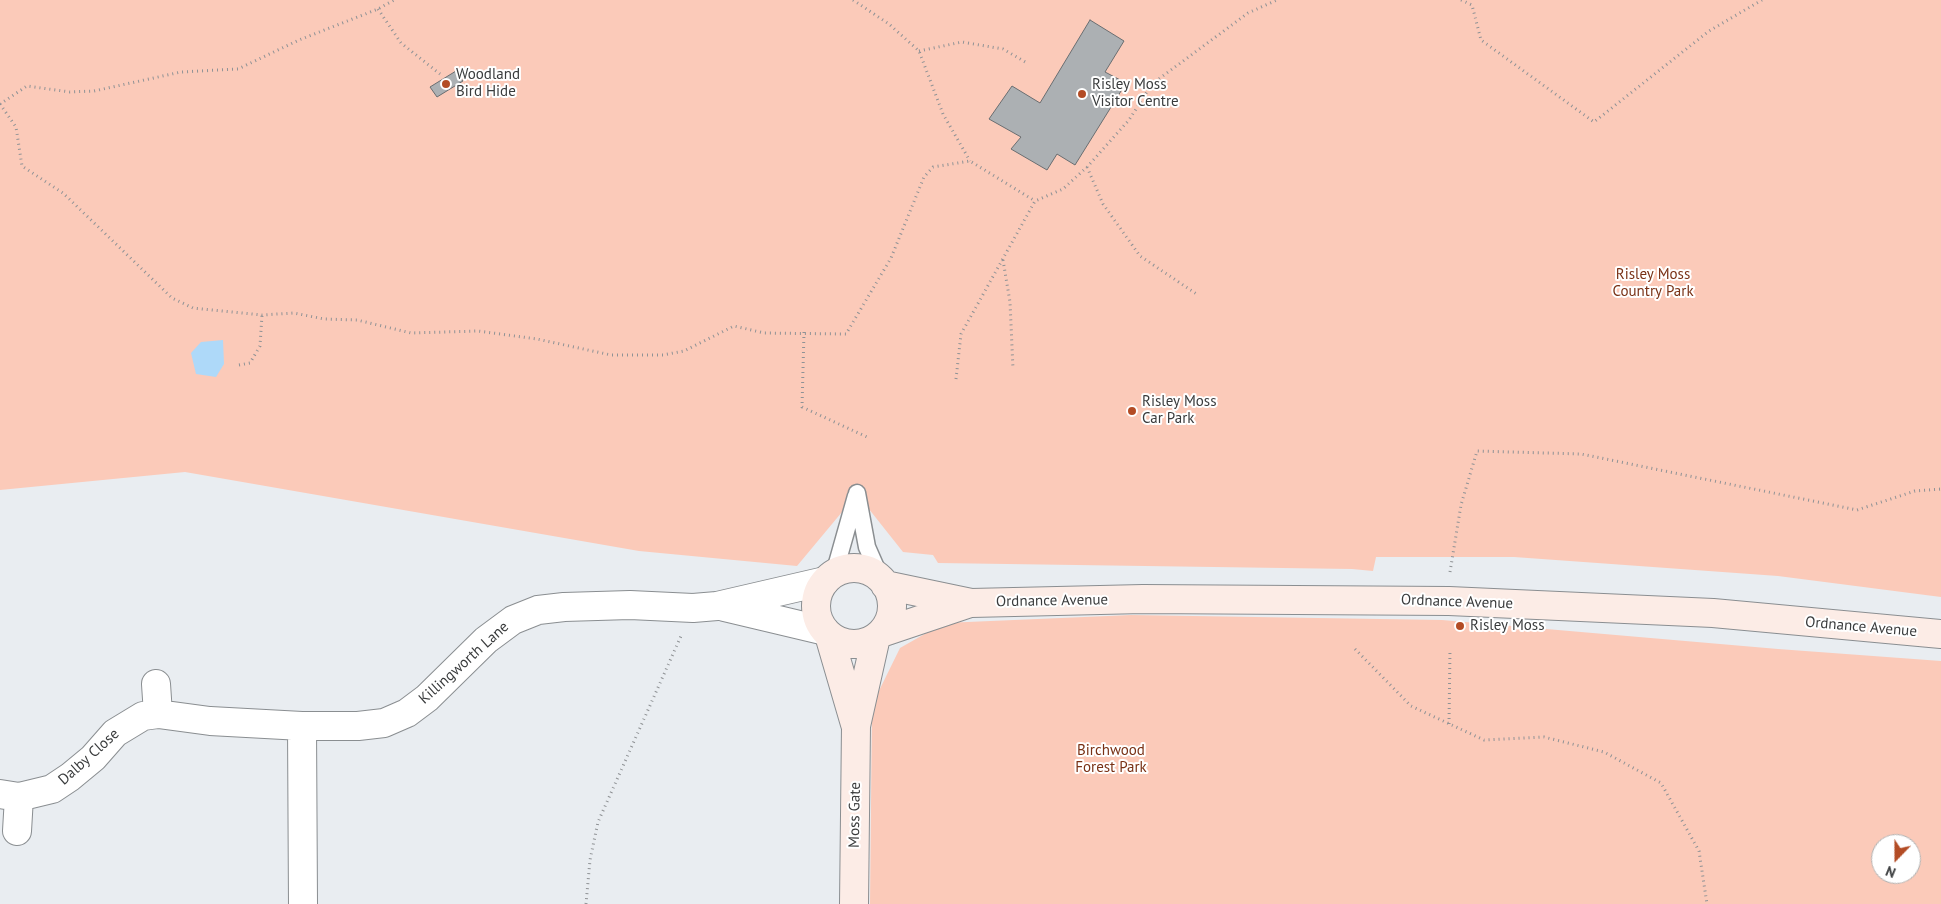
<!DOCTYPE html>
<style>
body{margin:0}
#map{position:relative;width:1941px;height:904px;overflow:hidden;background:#e9edf1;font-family:"PT Sans",sans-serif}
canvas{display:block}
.north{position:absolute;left:1871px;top:834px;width:50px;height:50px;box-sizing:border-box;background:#fff;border:1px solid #b0b1b1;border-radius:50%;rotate:202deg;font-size:14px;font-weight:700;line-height:20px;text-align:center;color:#393b3c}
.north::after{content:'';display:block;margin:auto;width:18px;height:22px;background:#b34c25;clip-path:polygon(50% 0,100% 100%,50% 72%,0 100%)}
</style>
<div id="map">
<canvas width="1941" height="904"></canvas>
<div class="north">N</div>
</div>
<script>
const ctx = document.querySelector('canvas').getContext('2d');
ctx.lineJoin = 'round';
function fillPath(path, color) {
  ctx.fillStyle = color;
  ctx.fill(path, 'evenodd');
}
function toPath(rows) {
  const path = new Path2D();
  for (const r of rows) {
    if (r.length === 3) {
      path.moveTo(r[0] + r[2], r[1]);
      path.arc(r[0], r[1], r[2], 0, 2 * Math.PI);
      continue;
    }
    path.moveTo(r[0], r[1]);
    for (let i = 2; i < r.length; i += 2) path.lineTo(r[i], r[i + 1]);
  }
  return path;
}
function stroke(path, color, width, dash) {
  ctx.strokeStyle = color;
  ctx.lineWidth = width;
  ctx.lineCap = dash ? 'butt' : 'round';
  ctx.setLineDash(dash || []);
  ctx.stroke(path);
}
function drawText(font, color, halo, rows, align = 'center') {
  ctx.font = font + ' "PT Sans",sans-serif';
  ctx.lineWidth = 4;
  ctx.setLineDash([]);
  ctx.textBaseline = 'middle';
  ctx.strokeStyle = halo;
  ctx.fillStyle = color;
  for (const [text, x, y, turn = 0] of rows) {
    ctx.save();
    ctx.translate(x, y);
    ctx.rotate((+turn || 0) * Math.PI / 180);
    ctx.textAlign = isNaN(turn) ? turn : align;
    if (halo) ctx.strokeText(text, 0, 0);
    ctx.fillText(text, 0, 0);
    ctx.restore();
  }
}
const green = toPath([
 [0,0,1941,0,1941,597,1778,576,1514,557,1376,557,1373,571,1352,569,938,563,933,555,903,552,857,494,797,566,639,551,185,472,0,490],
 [1131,615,1442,620,1778,649,1941,661,1941,904,870,904,872,705,900,648,944,623],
 [1881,844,1911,844,1911,874,1881,874]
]);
const water = toPath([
 [223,340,224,364,216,377,196,374,191,353,201,342]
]);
const building = toPath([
 [1090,20,1124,41,1105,72,1126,83,1075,165,1057,154,1047,170,1011,149,1021,137,989,119,1012,86,1040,103,1090,20],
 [456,71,463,81,437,97,430,87,456,71]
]);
const path = toPath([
 [853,0,889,24,919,51,943,114,970,161],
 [1461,0,1472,5,1481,40,1594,122,1709,31,1762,0],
 [378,9,401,43,440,74],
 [919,51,962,42,1003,49,1027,63],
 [0,104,16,127,22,166,63,193,172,298,193,308,262,315,294,313,324,319,357,320,411,333,478,331,537,339,611,355,663,355,684,351,734,326,764,333,846,334,891,258,924,177,933,167,970,161,1035,201],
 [0,104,27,86,70,92,94,91,181,72,238,69,299,40,378,9,394,0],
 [1087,167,1103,204,1140,256,1198,295],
 [1003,260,1010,302,1013,369],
 [804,332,802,407,867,437],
 [239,365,250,363,260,346,262,315],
 [956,379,961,334,1035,201,1063,189,1087,167,1129,120,1152,84,1248,13,1277,0],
 [1450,572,1461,505,1477,451,1581,454,1857,510,1915,491,1941,489],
 [1355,649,1411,706,1484,740,1544,737,1604,752,1661,783,1699,851,1707,904],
 [1449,724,1450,649],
 [586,904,590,860,598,822,681,636]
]);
const lane = toPath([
 [857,493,867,547,881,579],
 [834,574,856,496]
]);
const street = toPath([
 [724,607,825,631],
 [156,684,158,714],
 [0,794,19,797,17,831],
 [19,797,52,789,70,777,93,758,115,733,143,716,158,714,210,721,302,726],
 [303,904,302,726,358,726,384,723,407,713,427,698,486,640,513,620,538,610,564,607,630,605,693,608,717,606,825,581]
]);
const secondary = toPath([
 [854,606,38],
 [885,585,971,603,1143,599,1449,601,1713,613,1941,634],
 [881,633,970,603],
 [829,635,855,724],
 [854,904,856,726,876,637]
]);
const markers = [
 [446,84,5,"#b34c25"],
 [1082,94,5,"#b34c25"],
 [1132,411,5,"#b34c25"],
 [1460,626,5,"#b34c25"]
];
const poiNames = [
 ["Woodland",456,75],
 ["Bird Hide",456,92],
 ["Risley Moss",1092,85],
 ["Visitor Centre",1092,102],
 ["Risley Moss",1142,402],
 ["Car Park",1142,419],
 ["Risley Moss",1470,626]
];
const parkNames = [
 ["Risley Moss",1653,275],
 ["Country Park",1653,292],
 ["Birchwood",1111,751],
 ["Forest Park",1111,768]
];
const streetNames = [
 ["Ordnance Avenue",1052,601,-1],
 ["Ordnance Avenue",1457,602,2],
 ["Ordnance Avenue",1861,627,5],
 ["Killingworth Lane",464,663,-42],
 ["Dalby Close",89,757,-42],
 ["Moss Gate",855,815,-89]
];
fillPath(green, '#fbcab9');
fillPath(water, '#aed9f9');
fillPath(building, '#acb0b3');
stroke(building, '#6a6e71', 1);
stroke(lane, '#8a8e91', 19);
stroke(street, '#8a8e91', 30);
stroke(secondary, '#8a8e91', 30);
stroke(path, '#8f9295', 3, [1, 4]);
stroke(lane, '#fff', 16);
stroke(street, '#fff', 28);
stroke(secondary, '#fcece6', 28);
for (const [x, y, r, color] of markers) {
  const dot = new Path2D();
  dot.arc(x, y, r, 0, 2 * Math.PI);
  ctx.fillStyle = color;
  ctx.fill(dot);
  stroke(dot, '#fff', 2);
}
drawText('15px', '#393b3c', '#fff', poiNames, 'left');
drawText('15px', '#793115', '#fff', parkNames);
drawText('15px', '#393b3c', '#fff', streetNames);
</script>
